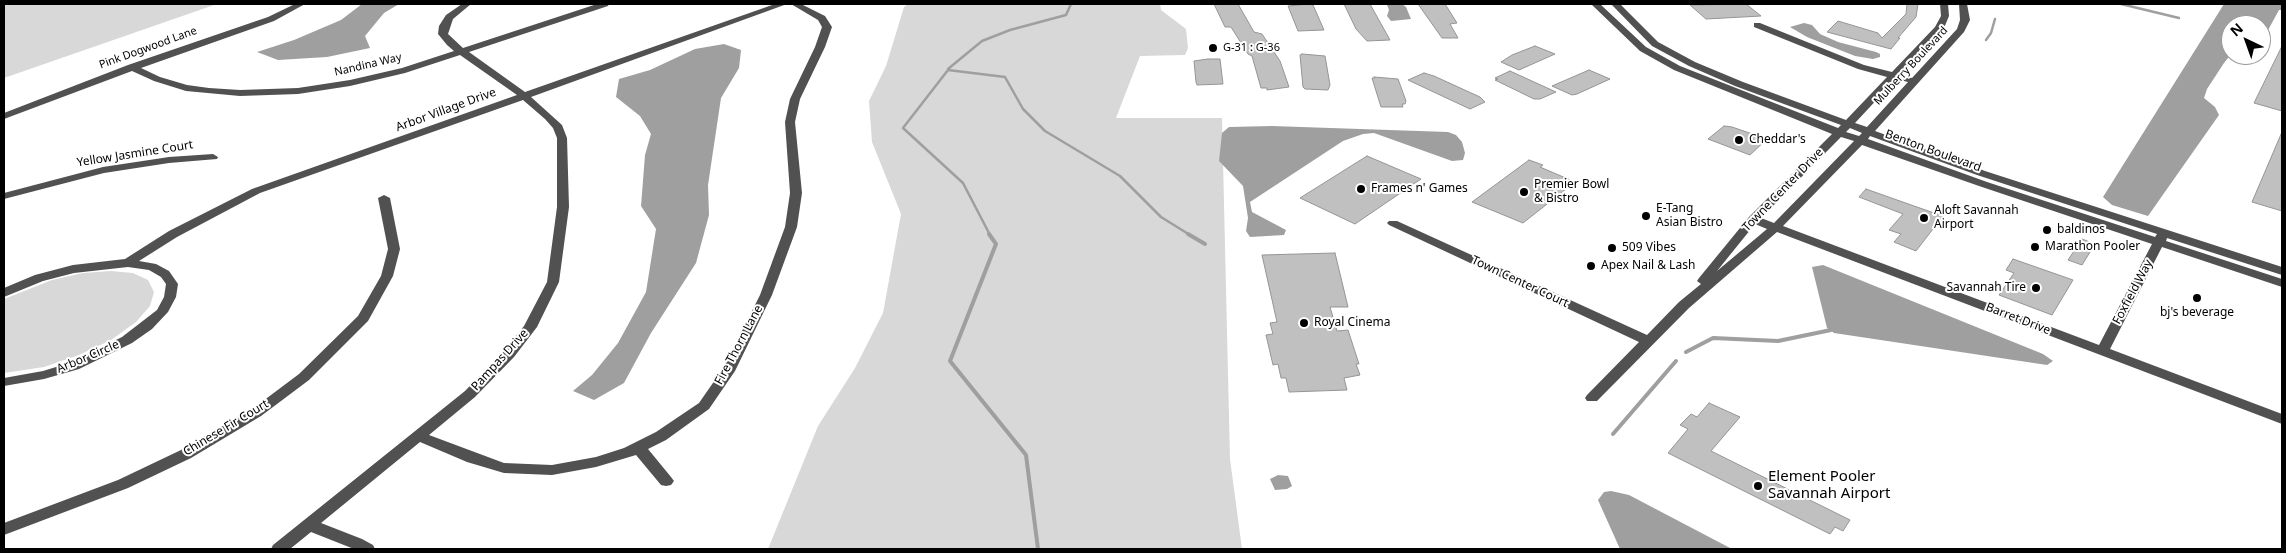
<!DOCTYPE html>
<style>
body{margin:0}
#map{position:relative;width:2286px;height:553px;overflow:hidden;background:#fff;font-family:"Noto Sans",sans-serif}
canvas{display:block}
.frame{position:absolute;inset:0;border:5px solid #000;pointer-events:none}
.north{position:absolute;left:2221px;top:15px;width:50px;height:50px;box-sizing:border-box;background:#fff;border:1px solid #999;border-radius:50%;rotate:318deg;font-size:14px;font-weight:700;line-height:20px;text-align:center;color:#000}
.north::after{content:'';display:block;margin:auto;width:18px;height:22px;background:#000;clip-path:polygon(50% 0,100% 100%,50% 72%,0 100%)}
</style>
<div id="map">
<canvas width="2286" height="553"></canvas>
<div class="frame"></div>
<div class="north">N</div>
</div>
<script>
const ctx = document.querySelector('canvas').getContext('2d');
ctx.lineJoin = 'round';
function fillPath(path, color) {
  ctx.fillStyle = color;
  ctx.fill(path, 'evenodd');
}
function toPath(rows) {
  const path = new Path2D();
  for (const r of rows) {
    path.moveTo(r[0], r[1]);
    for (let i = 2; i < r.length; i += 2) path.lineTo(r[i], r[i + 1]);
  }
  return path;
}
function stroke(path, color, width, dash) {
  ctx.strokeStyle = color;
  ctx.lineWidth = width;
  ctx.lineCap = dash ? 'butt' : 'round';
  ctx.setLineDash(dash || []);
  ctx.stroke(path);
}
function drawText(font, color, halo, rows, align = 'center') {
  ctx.font = font + ' "Noto Sans",sans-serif';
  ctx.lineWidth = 4;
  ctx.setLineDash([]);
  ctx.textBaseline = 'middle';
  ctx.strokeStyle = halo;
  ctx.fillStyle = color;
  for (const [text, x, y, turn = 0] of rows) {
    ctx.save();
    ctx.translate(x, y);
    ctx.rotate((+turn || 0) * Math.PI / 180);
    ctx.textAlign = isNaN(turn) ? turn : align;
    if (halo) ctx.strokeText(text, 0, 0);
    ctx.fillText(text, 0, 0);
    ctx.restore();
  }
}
const green = toPath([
 [4,4,217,4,4,78],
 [908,4,1160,4,1161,10,1186,29,1188,48,1185,55,1140,56,1116,118,1222,118,1230,459,1242,549,768,549,818,426,855,368,883,313,901,214,872,142,869,101,886,66,904,7],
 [111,271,133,273,148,280,154,292,150,306,136,322,111,340,79,355,44,367,4,373,4,299,52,280,83,273]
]);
const water = toPath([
 [362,4,399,4,384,13,365,36,370,48,327,57,278,60,257,52,294,40,341,20],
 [1384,4,1402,4,1406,7,1411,19,1391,21,1387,16,1389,10,1387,5],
 [2224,4,2282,4,2282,10,2279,10,2261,43,2261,25,2231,25,2231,55,2240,55,2228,58,2224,63,2207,89,2204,98,2215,107,2219,115,2148,216,2112,205,2103,197],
 [1804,23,1812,25,1820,34,1838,42,1876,52,1880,54,1880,57,1873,59,1855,56,1807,37,1790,27],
 [724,44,741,50,739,68,721,98,708,185,709,215,696,263,651,333,624,383,594,400,573,391,592,375,618,343,646,292,656,229,641,206,645,155,651,134,640,116,616,97,619,79,650,70,695,49],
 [1272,126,1448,132,1456,135,1462,142,1465,153,1463,160,1452,161,1374,133,1363,134,1343,141,1250,202,1252,212,1286,230,1284,235,1250,237,1246,231,1248,218,1243,186,1219,161,1222,133,1229,127],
 [1823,265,2043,354,2053,361,2047,365,1834,333,1827,328,1812,267],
 [1278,475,1288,476,1292,486,1287,489,1275,490,1270,479],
 [1611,491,1629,495,1732,549,1620,549,1598,500,1604,492]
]);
const streamFar1 = toPath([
 [2121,4,2179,18],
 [1986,40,1991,33,1995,19],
 [948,69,982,41,1010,30,1066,15,1071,4],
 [990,235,963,183,903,128,948,70,1005,77,1023,109,1045,131,1120,176,1161,217,1190,235]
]);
const stream = toPath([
 [989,234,996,244,950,361,1026,455,1038,549],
 [1188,234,1205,244],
 [1686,352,1713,338,1778,341,1831,330],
 [1613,434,1676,361]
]);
const building = toPath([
 [1214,4,1238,4,1254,32,1262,34,1280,61,1289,87,1267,90,1267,88,1261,88,1252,56,1248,54,1231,27,1225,27,1214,4],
 [1309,4,1313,5,1324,30,1298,31,1288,6,1309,4],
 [1344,4,1370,4,1390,40,1367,41,1356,29,1344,4],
 [1418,4,1445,4,1457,23,1450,24,1458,38,1442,38,1418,4],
 [1746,4,1761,16,1706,19,1690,5,1746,4],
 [1907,4,1918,4,1916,17,1898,38,1900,38,1891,49,1827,32,1838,21,1878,33,1882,38,1906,14,1907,4],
 [1535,46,1555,54,1519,70,1501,62,1512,55,1535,46],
 [2282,46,2282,111,2254,103,2282,46],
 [1302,54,1325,56,1330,85,1328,90,1305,89,1303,87,1300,55,1302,54],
 [1208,59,1220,59,1223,84,1197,85,1196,82,1194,61,1208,59],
 [1589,70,1610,79,1577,94,1572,95,1552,86,1589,70],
 [1510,71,1556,92,1540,99,1534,99,1495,80,1498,79,1495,78,1510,71],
 [1424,73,1434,76,1480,97,1485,102,1470,109,1408,80,1424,73],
 [1374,77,1398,79,1406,101,1405,104,1402,104,1403,107,1381,107,1372,78,1375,78,1374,77],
 [1724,126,1732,127,1767,139,1750,155,1708,139,1724,126],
 [2282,132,2282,211,2252,202,2282,132],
 [1367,156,1421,179,1355,224,1300,198,1367,156],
 [1529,160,1543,165,1540,167,1575,182,1523,223,1472,202,1529,160],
 [1866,189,1914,206,1943,216,1916,251,1894,242,1901,234,1889,230,1903,214,1859,197,1866,189],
 [2082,239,2095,244,2082,265,2068,260,2082,239],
 [1335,253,1348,307,1330,307,1337,331,1348,330,1359,364,1356,364,1360,375,1344,378,1347,390,1289,392,1286,378,1281,378,1278,364,1273,365,1266,335,1273,334,1270,323,1277,322,1262,255,1335,253],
 [2013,259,2073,280,2052,315,1999,295,2014,273,2006,270,2013,259],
 [1709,403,1740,417,1711,451,1850,520,1843,531,1835,527,1830,534,1668,453,1688,429,1680,425,1691,414,1697,417,1709,403]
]);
const minor = toPath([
 [295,4,305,4,274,21,141,68,160,77,187,85,209,88,240,90,298,88,350,80,402,68,454,51,447,45,438,34,439,26,446,15,462,4,471,4,453,19,448,34,463,48,597,4,609,4,608,6,469,52,525,92,775,4,787,4,531,97,562,125,567,138,569,207,559,282,537,327,514,357,475,397,429,435,504,463,552,465,596,457,624,448,656,432,699,403,724,367,760,295,785,227,790,193,785,122,790,99,815,47,822,27,818,20,791,4,801,4,825,16,832,27,825,47,800,99,795,122,802,193,797,227,772,295,735,371,709,409,666,440,648,449,671,477,674,481,671,485,666,486,661,485,636,455,596,467,552,475,504,473,467,462,420,442,321,523,362,539,373,545,375,549,354,549,311,532,290,549,271,549,273,545,465,391,504,351,524,326,547,282,557,207,557,138,553,128,545,119,523,100,260,193,177,237,139,261,156,264,169,271,178,284,176,297,168,312,152,329,132,343,79,369,44,379,4,386,4,378,43,371,69,363,122,337,157,310,164,297,166,284,161,277,149,270,128,267,74,273,43,281,4,297,4,288,35,275,73,265,125,259,169,231,252,189,517,95,460,55,405,73,350,86,298,94,240,96,186,91,154,81,132,71,4,119,4,113,128,65,268,17,295,4],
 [1591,4,1600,4,1646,47,1680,66,1838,128,1841,125,1735,86,1689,66,1652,46,1611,4,1620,4,1658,42,1695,62,1743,82,1846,120,1887,77,1858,69,1754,27,1754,23,1760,23,1864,65,1892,72,1935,27,1941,16,1940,4,1948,4,1949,16,1944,28,1900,74,1912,78,1957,29,1960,20,1959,4,1967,4,1970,20,1964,32,1875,131,1985,171,2282,267,2282,275,2167,238,2166,241,2282,279,2282,287,2162,247,2110,349,2282,414,2282,424,1777,232,1689,308,1597,401,1587,401,1585,398,1587,395,1639,342,1389,225,1387,223,1389,221,1397,221,1647,335,1679,302,1701,284,1697,281,1699,278,1749,217,1832,134,1674,70,1640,51,1591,4],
 [1896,79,1908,82,1867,127,1855,123,1896,79],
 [1850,128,1862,133,1859,136,1846,132,1850,128],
 [1870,136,1977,175,2157,234,2155,237,1987,182,1868,139,1870,136],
 [1841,137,1854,141,1774,223,1761,218,1841,137],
 [1862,145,1979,186,2152,244,2099,345,1783,226,1862,145],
 [1755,224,1767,229,1717,271,1755,224],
 [213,154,218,157,217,159,169,163,104,173,4,199,4,193,103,167,169,157,213,154],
 [384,195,390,198,400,249,393,276,368,321,309,380,261,416,191,458,128,488,4,535,4,523,118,480,181,450,251,410,299,374,358,316,381,276,388,249,378,198,384,195]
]);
const markers = [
 [1213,48,5,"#000"],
 [1739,140,5,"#000"],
 [1361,189,5,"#000"],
 [1524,192,5,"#000"],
 [1646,216,5,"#000"],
 [1924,218,5,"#000"],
 [2047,230,5,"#000"],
 [2035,247,5,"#000"],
 [1612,248,5,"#000"],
 [1591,266,5,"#000"],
 [2036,288,5,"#000"],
 [2197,298,5,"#000"],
 [1304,323,5,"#000"],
 [1758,486,5,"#000"]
];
const farStreetnames = [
 ["Pink Dogwood Lane",148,48,-20],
 ["Nandina Way",368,65,-13],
 ["Mulberry Boulevard",1911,66,-47]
];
const farPoinames = [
 ["G-31 : G-36",1223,48]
];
const streetNames = [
 ["Arbor Village Drive",446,110,-20],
 ["Benton Boulevard",1933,151,20],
 ["Yellow Jasmine Court",135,154,-9],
 ["Towne Center Drive",1783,190,-46],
 ["Town Center Court",1520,282,25],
 ["Foxfield Way",2133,292,-62],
 ["Barret Drive",2018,319,21],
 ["Fire Thorn Lane",739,345,-62],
 ["Arbor Circle",88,357,-23],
 ["Pampas Drive",500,360,-48],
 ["Chinese Fir Court",226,428,-31]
];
const poiNames = [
 ["Cheddar's",1749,140],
 ["Premier Bowl",1534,185],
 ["& Bistro",1534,199],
 ["Frames n' Games",1371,189],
 ["E-Tang",1656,209],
 ["Asian Bistro",1656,223],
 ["Aloft Savannah",1934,211],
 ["Airport",1934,225],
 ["baldinos",2057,230],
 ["Marathon Pooler",2045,247],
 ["509 Vibes",1622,248],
 ["Apex Nail & Lash",1601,266],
 ["Savannah Tire",2026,288,"right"],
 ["bj's beverage",2197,313,"center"],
 ["Royal Cinema",1314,323]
];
const nearPoinames = [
 ["Element Pooler",1768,477],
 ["Savannah Airport",1768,494]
];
fillPath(green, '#d8d8d8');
fillPath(water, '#9f9f9f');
stroke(streamFar1, '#9f9f9f', 2.5);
stroke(stream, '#9f9f9f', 4);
fillPath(building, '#c0c0c0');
stroke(building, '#959595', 1);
fillPath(minor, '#515151');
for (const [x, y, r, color] of markers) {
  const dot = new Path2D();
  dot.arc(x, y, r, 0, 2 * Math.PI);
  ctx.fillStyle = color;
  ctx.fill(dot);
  stroke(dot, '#fff', 2);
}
drawText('11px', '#000', '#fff', farStreetnames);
drawText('11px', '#000', '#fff', farPoinames, 'left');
drawText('12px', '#000', '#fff', streetNames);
drawText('12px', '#000', '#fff', poiNames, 'left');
drawText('15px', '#000', '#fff', nearPoinames, 'left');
</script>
